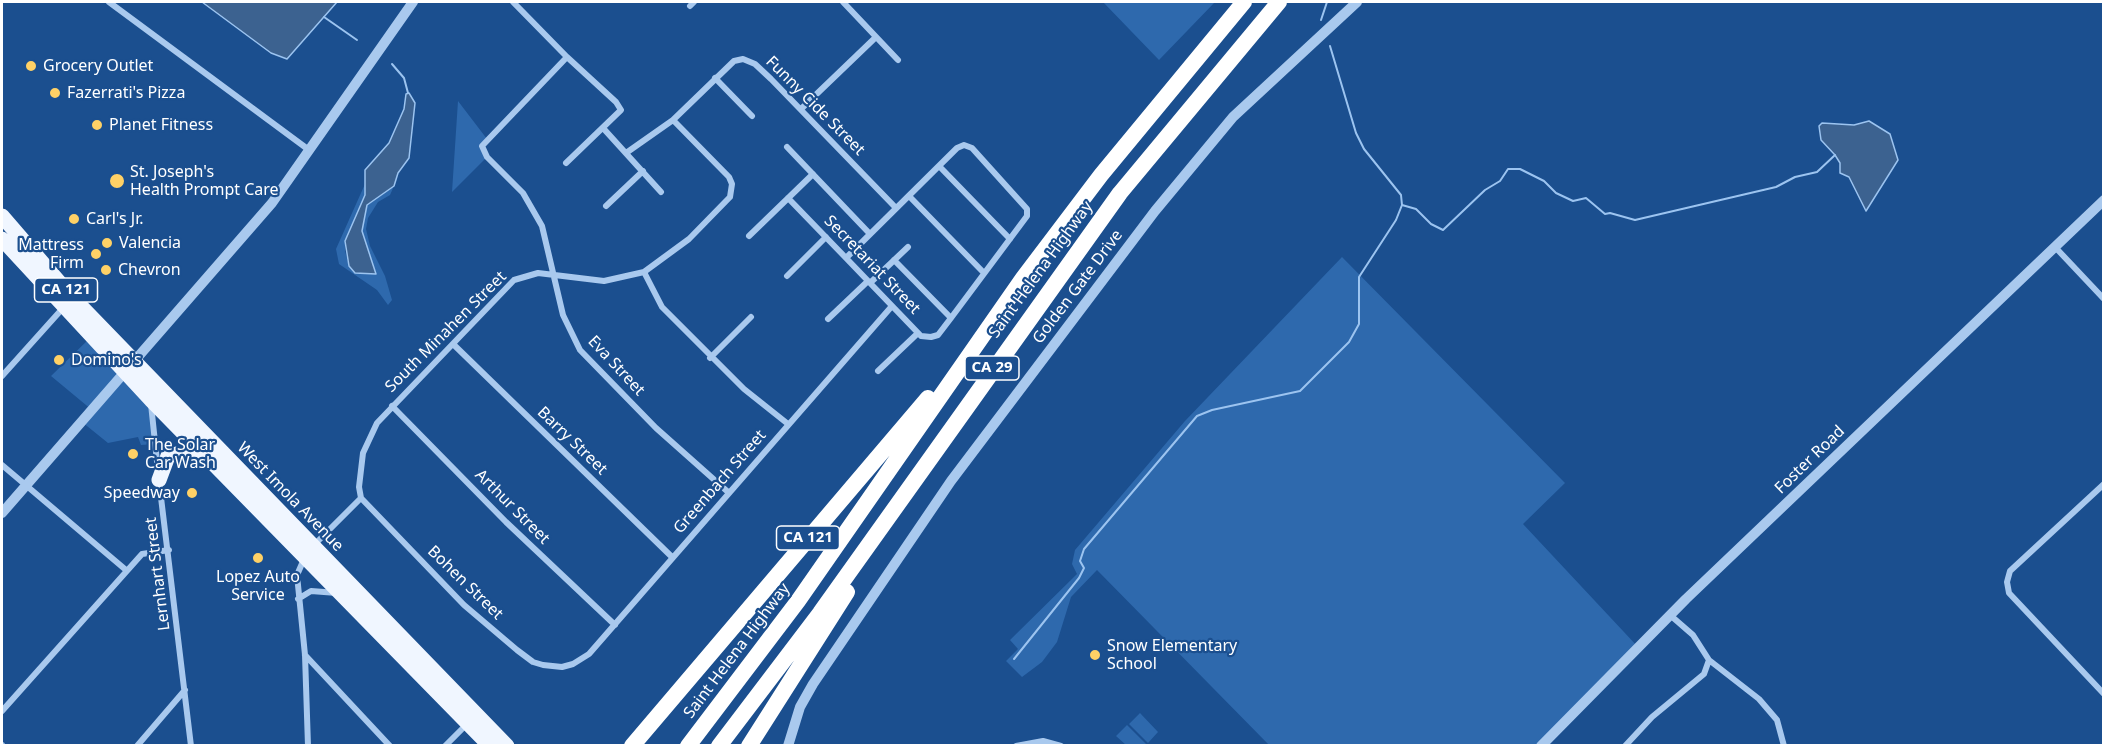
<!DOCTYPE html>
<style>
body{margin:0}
#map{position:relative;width:2105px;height:747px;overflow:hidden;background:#1b4f8f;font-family:"Noto Sans",sans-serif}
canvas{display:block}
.frame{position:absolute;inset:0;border:3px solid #fff;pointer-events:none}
</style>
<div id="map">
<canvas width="2105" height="747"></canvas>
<div class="frame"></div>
</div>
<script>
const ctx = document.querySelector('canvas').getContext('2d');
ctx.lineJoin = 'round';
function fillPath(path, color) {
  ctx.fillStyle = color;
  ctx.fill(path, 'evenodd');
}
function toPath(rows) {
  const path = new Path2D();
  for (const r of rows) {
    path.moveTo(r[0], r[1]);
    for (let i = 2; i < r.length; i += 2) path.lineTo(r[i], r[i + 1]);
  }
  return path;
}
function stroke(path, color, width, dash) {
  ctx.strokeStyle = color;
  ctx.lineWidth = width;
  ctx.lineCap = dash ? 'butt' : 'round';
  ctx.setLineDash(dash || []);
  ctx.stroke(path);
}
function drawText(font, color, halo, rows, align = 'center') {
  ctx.font = font + ' "Noto Sans",sans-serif';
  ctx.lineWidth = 4.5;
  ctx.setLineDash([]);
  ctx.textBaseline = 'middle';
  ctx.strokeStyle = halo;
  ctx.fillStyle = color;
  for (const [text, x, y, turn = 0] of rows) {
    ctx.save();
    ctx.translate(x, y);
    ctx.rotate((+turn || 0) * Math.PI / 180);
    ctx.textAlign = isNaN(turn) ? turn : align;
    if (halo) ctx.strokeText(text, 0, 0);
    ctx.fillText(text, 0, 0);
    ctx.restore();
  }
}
const green = toPath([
 [1103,2,1215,2,1159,60],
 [458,101,487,139,482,146,487,157,452,192],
 [365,184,365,195,345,241,345,251,349,266,376,273,362,231,367,205,394,186,390,195,378,202,368,218,366,229,370,246,385,276,392,300,388,305,377,290,339,264,336,249],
 [1342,257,1565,483,1523,524,1638,647,1541,746,1269,745,1097,570,1071,597,1057,642,1042,662,1022,677,1006,661,1018,649,1010,640,1077,574,1072,564,1075,550,1185,421],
 [91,337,151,400,154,444,141,445,138,437,108,443,82,422,92,410,51,376],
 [1140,713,1158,732,1148,743,1129,724],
 [1127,725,1146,744,1144,745,1126,745,1116,736]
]);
const water = toPath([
 [202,2,337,2,287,59,271,53,202,2],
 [409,93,415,103,409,158,398,173,394,186,367,205,362,231,376,274,355,273,349,266,345,241,365,195,365,170,389,143,404,109,406,94,409,93],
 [1869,121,1890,134,1898,160,1866,211,1849,177,1840,173,1840,163,1835,155,1821,140,1819,126,1822,123,1854,125,1869,121]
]);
const stream = toPath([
 [324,17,357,40],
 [1321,20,1327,2],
 [1330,46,1356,133,1364,149,1401,195,1402,205],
 [392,64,404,78,408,93],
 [1014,659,1079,578,1084,568,1080,561,1084,549,1197,416,1212,410,1300,391,1349,342,1359,324,1359,277,1396,220,1402,205,1416,209,1431,224,1443,230,1485,190,1500,181,1508,169,1520,169,1544,181,1556,193,1573,201,1586,198,1605,214,1610,213,1635,220,1776,187,1795,177,1817,172,1835,155]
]);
const minor = toPath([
 [109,2,309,150],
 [513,2,567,57,482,146,487,157,523,193,542,226,563,315,580,350,656,428,728,492],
 [843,2,898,60],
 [690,6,694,2],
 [715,78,752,116],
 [801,109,876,37],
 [603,128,661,192],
 [787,147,870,234],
 [626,153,673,120,734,61,743,59,755,64,771,79,896,208],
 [566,163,621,110,616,102,567,57],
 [940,167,1010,239],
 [909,196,984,273],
 [788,198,846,258,921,336,931,337,938,335,951,318,1027,216,1027,209,972,148,964,145,957,148,846,258],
 [606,206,643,171],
 [749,236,813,174],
 [2055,247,2104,299],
 [894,260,951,318],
 [644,272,662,307,744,389,788,424],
 [787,276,826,237],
 [870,283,908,247],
 [828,319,868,281],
 [453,344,672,557],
 [710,358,751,317],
 [878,371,918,333],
 [2,376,63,308],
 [151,404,158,471],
 [392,406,506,522,615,625],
 [2,465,126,570],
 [159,481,191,746],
 [2104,484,2010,571,2007,582,2009,593,2104,694],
 [361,498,464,605,517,650,533,662,543,665,562,667,573,664,589,654,892,306],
 [313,546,361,498,359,487,363,453,377,423,514,280,538,273,604,281,644,272,689,239,730,197,732,184,729,177,673,120],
 [304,559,297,575,305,655,308,746],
 [298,599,311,591,337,593],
 [1670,615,1693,635,1709,660,1759,699,1777,720,1784,746],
 [305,655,390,746],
 [2,711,142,554,169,550],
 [2,745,2,746],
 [137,746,185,690],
 [445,746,468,723],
 [1016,746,1043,741,1061,746],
 [1625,746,1652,717,1704,674,1709,660]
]);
const tertiary = toPath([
 [2,513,272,203,413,2],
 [788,746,800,707,813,684,951,481,1155,211,1233,117,1357,2],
 [1541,746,1686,599,2104,200]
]);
const primary = toPath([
 [2,216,71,296,507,746],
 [2,239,151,400,490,746],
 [159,480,168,456,198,449]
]);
const motorway = toPath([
 [632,746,928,398],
 [688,746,798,601,1023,278,1101,175,1244,2],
 [719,746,820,613,1120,193,1279,2],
 [749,746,847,592]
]);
const markers = [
 [31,66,6,"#ffd166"],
 [55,93,6,"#ffd166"],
 [97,125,6,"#ffd166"],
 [117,181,8,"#ffd166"],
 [74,219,6,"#ffd166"],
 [107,243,6,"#ffd166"],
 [96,254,6,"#ffd166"],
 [106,270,6,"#ffd166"],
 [59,360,6,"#ffd166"],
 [133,454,6,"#ffd166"],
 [192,493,6,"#ffd166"],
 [258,558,6,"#ffd166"],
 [1095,655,6,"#ffd166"]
];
const shields = [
 [66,290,63],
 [992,368,54],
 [808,538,63]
];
const shieldNames = [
 ["CA 121",66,290],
 ["CA 29",992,368],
 ["CA 121",808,538]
];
const poiNames = [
 ["Grocery Outlet",43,66],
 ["Fazerrati's Pizza",67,93],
 ["Planet Fitness",109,125],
 ["St. Joseph's",130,172],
 ["Health Prompt Care",130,190],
 ["Carl's Jr.",86,219],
 ["Valencia",119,243],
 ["Mattress",84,245,"right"],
 ["Firm",84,263,"right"],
 ["Chevron",118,270],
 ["Domino's",71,360],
 ["The Solar",145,445],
 ["Car Wash",145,463],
 ["Speedway",180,493,"right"],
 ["Lopez Auto",258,577,"center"],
 ["Service",258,595,"center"],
 ["Snow Elementary",1107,646],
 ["School",1107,664]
];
const streetNames = [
 ["Funny Cide Street",815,106,45],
 ["Secretariat Street",872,265,46],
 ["Saint Helena Highway",1041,270,-54],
 ["Golden Gate Drive",1078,287,-53],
 ["South Minahen Street",446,332,-45],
 ["Eva Street",616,366,47],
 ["Barry Street",572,441,44],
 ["Foster Road",1810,460,-44],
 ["Greenbach Street",720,482,-49],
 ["West Imola Avenue",290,497,46],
 ["Arthur Street",512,507,45],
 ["Lernhart Street",158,574,-97],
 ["Bohen Street",465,583,44],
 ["Saint Helena Highway",737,651,-53]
];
fillPath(green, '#2e69ad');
fillPath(water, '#3c6290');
stroke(water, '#9cc4f0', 1.5);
stroke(stream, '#9cc4f0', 2);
stroke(minor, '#a9c9ee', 6);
stroke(tertiary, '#a9c9ee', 10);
stroke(primary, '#f0f6ff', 15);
stroke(motorway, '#fff', 16);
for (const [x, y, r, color] of markers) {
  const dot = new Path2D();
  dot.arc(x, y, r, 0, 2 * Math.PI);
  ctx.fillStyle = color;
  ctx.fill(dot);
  stroke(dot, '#1b4f8f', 2);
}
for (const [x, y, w] of shields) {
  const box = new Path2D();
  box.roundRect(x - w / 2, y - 12, w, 24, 4.5);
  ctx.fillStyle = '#1b4f8f';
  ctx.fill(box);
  stroke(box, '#fff', 1.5);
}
drawText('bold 15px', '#fff', null, shieldNames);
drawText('16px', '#fff', '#1b4f8f', poiNames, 'left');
drawText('16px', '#fff', '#1b4f8f', streetNames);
</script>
